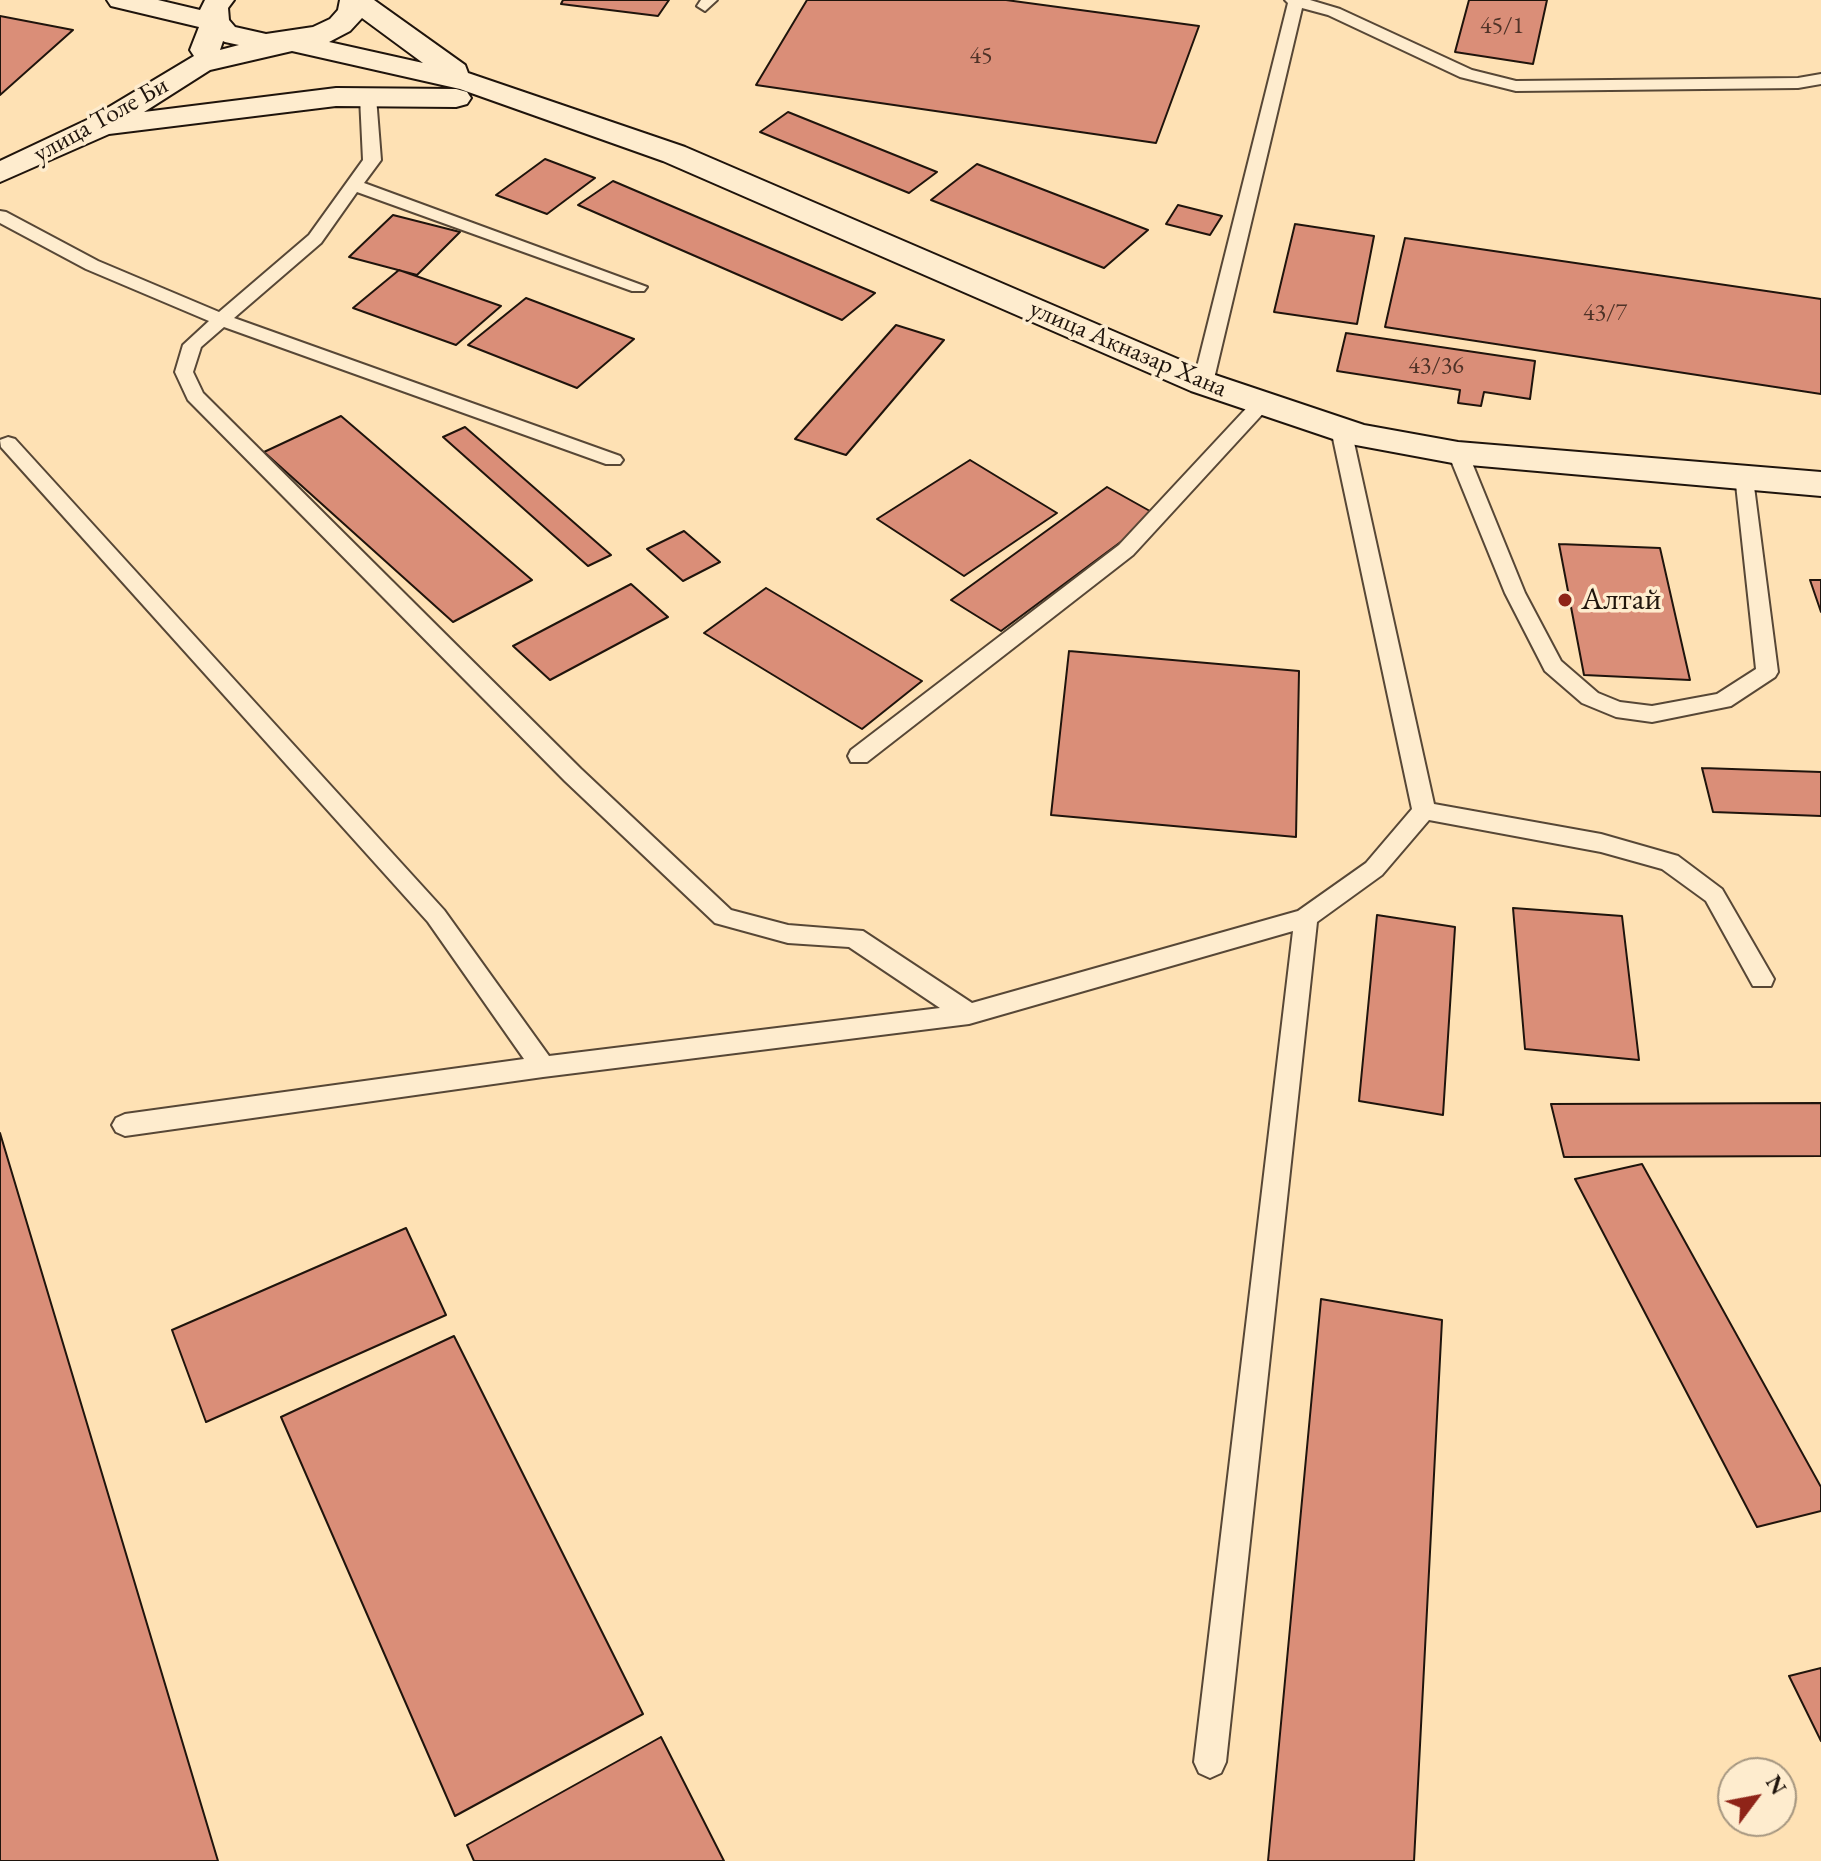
<!DOCTYPE html>
<meta charset="utf-8">
<style>
body{margin:0}
#map{position:relative;width:1821px;height:1861px;overflow:hidden;background:#fee1b4;font-family:"EB Garamond",serif}
canvas{display:block}
.north{position:absolute;left:1717px;top:1757px;width:80px;height:80px;box-sizing:border-box;background:#feecce;border:2px solid #a59680;border-radius:50%;rotate:58deg;font-size:22px;font-weight:700;line-height:32px;text-align:center;color:#1f140c}
.north::after{content:'';display:block;margin:auto;width:28px;height:36px;background:#8f2418;clip-path:polygon(50% 0,100% 100%,50% 72%,0 100%)}
</style>
<div id="map">
<canvas width="1821" height="1861"></canvas>
<div class="north">N</div>
</div>
<script>
const ctx = document.querySelector('canvas').getContext('2d');
ctx.lineJoin = 'round';
function fillPath(path, color) {
  ctx.fillStyle = color;
  ctx.fill(path, 'evenodd');
}
function toPath(rows) {
  const path = new Path2D();
  for (const r of rows) {
    path.moveTo(r[0], r[1]);
    for (let i = 2; i < r.length; i += 2) path.lineTo(r[i], r[i + 1]);
  }
  return path;
}
function stroke(path, color, width, dash) {
  ctx.strokeStyle = color;
  ctx.lineWidth = width;
  ctx.lineCap = dash ? 'butt' : 'round';
  ctx.setLineDash(dash || []);
  ctx.stroke(path);
}
function drawText(font, color, halo, rows, align = 'center') {
  ctx.font = font + ' "EB Garamond",serif';
  ctx.lineWidth = 7;
  ctx.setLineDash([]);
  ctx.textBaseline = 'middle';
  ctx.strokeStyle = halo;
  ctx.fillStyle = color;
  for (const [text, x, y, turn = 0] of rows) {
    ctx.save();
    ctx.translate(x, y);
    ctx.rotate((+turn || 0) * Math.PI / 180);
    ctx.textAlign = isNaN(turn) ? turn : align;
    if (halo) ctx.strokeText(text, 0, 0);
    ctx.fillText(text, 0, 0);
    ctx.restore();
  }
}
const building = toPath([
 [563,0,669,0,658,16,561,4,563,0],
 [807,0,1006,0,1199,26,1156,143,756,85,807,0],
 [1469,0,1547,0,1533,64,1455,52,1469,0],
 [0,16,73,30,0,95,0,16],
 [788,112,937,172,909,193,760,132,788,112],
 [545,159,595,178,547,214,496,195,545,159],
 [977,164,1148,230,1104,268,931,200,977,164],
 [613,181,875,293,842,320,578,205,613,181],
 [1178,205,1222,216,1210,235,1166,224,1178,205],
 [393,215,460,232,417,275,349,257,393,215],
 [1295,224,1374,236,1357,324,1274,312,1295,224],
 [1405,238,1821,299,1821,394,1385,327,1405,238],
 [399,270,501,306,456,345,353,308,399,270],
 [526,298,634,339,577,388,468,345,526,298],
 [896,325,944,340,846,455,795,439,896,325],
 [1346,333,1535,361,1530,399,1484,392,1481,406,1458,403,1460,390,1337,371,1346,333],
 [341,416,532,580,453,622,264,452,341,416],
 [465,427,611,555,588,566,443,437,465,427],
 [970,460,1057,513,964,576,877,519,970,460],
 [1107,487,1157,515,1001,631,951,600,1107,487],
 [684,531,720,562,683,581,647,549,684,531],
 [1559,544,1660,548,1690,680,1584,675,1559,544],
 [1810,580,1821,580,1821,612,1810,580],
 [631,584,668,617,550,680,513,646,631,584],
 [766,588,922,681,862,729,704,633,766,588],
 [1069,651,1299,671,1296,837,1051,815,1069,651],
 [1702,768,1821,772,1821,816,1713,812,1702,768],
 [1513,908,1622,916,1639,1060,1525,1049,1513,908],
 [1377,915,1455,927,1443,1115,1359,1101,1377,915],
 [1821,1103,1821,1156,1564,1157,1551,1104,1821,1103],
 [0,1133,218,1861,0,1861,0,1133],
 [1642,1164,1821,1487,1821,1511,1757,1527,1575,1179,1642,1164],
 [406,1228,446,1315,206,1422,172,1330,406,1228],
 [1321,1299,1442,1320,1414,1861,1268,1861,1321,1299],
 [454,1336,643,1714,455,1816,281,1417,454,1336],
 [1821,1668,1821,1741,1789,1676,1821,1668],
 [661,1737,724,1861,474,1861,467,1845,661,1737]
]);
const lane = toPath([
 [701,0,717,0,705,11,697,6,701,0],
 [1285,0,1310,0,1340,9,1472,70,1516,81,1798,78,1821,74,1821,84,1798,88,1516,91,1460,77,1328,15,1302,8,1213,383,1203,389,1193,383,1288,3,1285,0],
 [368,92,376,97,381,160,364,183,647,287,644,291,632,291,357,192,321,243,234,318,620,456,623,460,620,464,606,464,224,327,201,347,193,372,203,393,581,769,731,910,788,925,863,931,972,1003,1298,911,1366,863,1412,809,1331,429,1341,423,1351,429,1434,804,1601,834,1678,856,1722,889,1774,979,1771,986,1753,986,1706,901,1662,869,1601,852,1429,820,1382,875,1317,922,1226,1762,1221,1773,1210,1778,1199,1773,1194,1762,1293,931,969,1024,543,1077,125,1136,116,1132,112,1125,116,1118,125,1114,524,1059,428,922,1,447,0,440,8,437,15,439,444,910,549,1056,940,1008,849,947,788,943,715,923,565,781,188,400,175,372,183,345,209,321,86,269,0,223,0,211,6,212,98,261,219,312,309,235,363,160,360,97,368,92],
 [1262,397,1272,403,1269,407,1133,555,867,762,851,762,848,756,851,750,1119,545,1255,399,1262,397],
 [1458,447,1468,453,1525,593,1561,661,1598,693,1620,702,1652,706,1717,694,1756,669,1735,475,1738,471,1752,471,1778,672,1775,677,1731,706,1652,722,1616,717,1582,703,1545,671,1505,593,1448,453,1458,447]
]);
const secondary = toPath([
 [107,0,158,0,200,10,205,0,234,0,228,8,229,20,235,27,266,34,313,27,330,19,338,10,340,0,374,0,465,65,468,73,685,147,1215,375,1364,425,1458,442,1821,472,1821,496,1458,464,1345,443,1191,391,663,161,460,89,292,51,210,70,144,112,336,88,456,89,467,92,471,98,467,104,456,107,336,106,109,134,0,182,0,161,89,119,194,56,190,50,199,27,111,6,107,0],
 [362,18,423,63,329,42,350,31,362,18],
 [223,41,225,42,239,45,220,50,223,41]
]);
const markers = [
 [1565,600,8,"#8f2418"]
];
const farNumbernames = [
 ["45/1",1502,26],
 ["45",981,56],
 ["43/7",1605,313],
 ["43/36",1436,366]
];
const farStreetnames = [
 ["улица Толе Би",101,120,-29],
 ["улица Акназар Хана",1128,349,23]
];
const poiNames = [
 ["Алтай",1581,600]
];
fillPath(building, '#da8e78');
stroke(building, '#1f140c', 2);
stroke(lane, '#574736', 4);
stroke(secondary, '#1f140c', 4);
fillPath(lane, '#feecce');
fillPath(secondary, '#feecce');
for (const [x, y, r, color] of markers) {
  const dot = new Path2D();
  dot.arc(x, y, r, 0, 2 * Math.PI);
  ctx.fillStyle = color;
  ctx.fill(dot);
  stroke(dot, '#feecce', 3);
}
drawText('24px', '#4e3227', null, farNumbernames);
drawText('26px', '#1f140c', '#feecce', farStreetnames);
drawText('32px', '#1f140c', '#feecce', poiNames, 'left');
</script>
